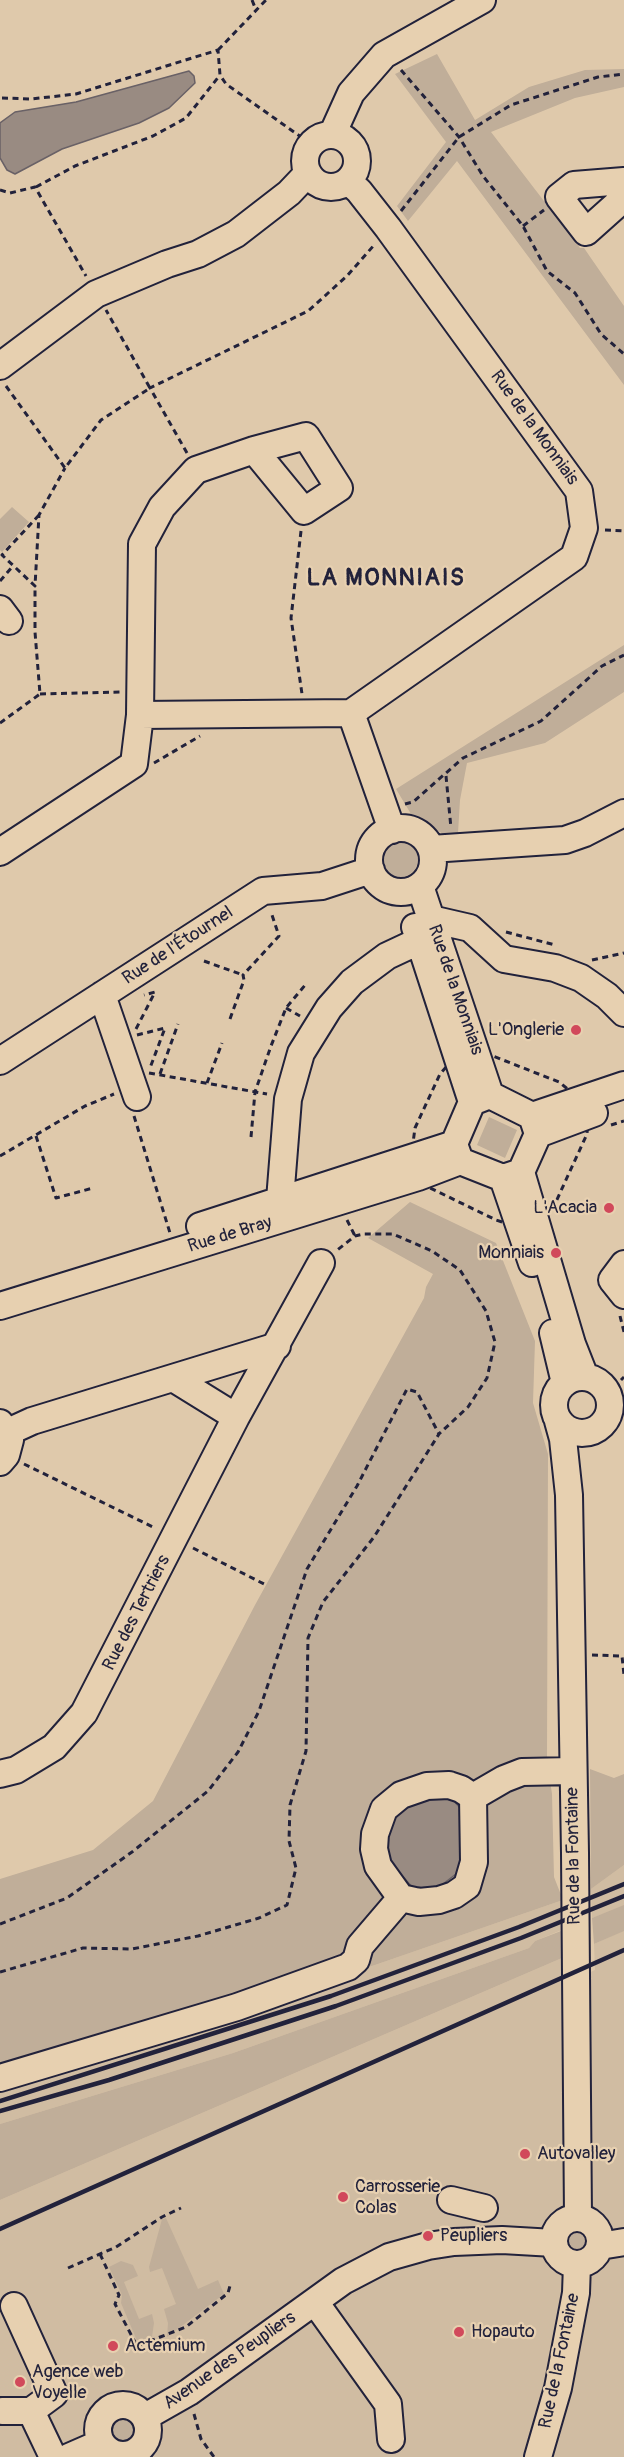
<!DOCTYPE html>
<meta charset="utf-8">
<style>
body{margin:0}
canvas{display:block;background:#dfc9ab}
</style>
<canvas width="624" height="2457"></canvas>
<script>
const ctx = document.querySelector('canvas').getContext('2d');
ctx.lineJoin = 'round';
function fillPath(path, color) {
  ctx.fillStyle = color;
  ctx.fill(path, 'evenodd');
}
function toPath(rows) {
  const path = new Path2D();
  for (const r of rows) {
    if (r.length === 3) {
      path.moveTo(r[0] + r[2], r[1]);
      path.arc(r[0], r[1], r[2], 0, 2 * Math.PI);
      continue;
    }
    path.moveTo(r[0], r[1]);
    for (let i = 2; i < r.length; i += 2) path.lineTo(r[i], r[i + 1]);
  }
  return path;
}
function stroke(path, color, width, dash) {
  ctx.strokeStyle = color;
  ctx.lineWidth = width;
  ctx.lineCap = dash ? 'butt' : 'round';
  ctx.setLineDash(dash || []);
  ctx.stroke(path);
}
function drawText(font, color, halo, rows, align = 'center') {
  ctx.font = font + ' Pangolin,sans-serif';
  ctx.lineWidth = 4.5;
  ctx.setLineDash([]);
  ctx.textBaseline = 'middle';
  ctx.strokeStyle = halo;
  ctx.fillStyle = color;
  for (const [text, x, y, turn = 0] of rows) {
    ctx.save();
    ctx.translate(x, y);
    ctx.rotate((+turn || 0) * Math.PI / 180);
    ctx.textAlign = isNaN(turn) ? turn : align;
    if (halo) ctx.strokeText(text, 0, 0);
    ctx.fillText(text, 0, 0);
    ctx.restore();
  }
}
const built = toPath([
 [624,1865,624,2457,0,2457,0,2200,562,1958,564,1984,595,1970,594,1944,616,1934,617,1909,592,1918,591,1889],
 [563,1900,564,1929,535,1941,529,1948,233,2053,0,2124,0,2083,375,1965]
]);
const green = toPath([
 [437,54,475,120,529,87,585,70,624,69,624,87,575,98,491,132,580,248,584,248,624,306,624,385,457,161,408,221,397,206,446,142,395,74],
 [12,507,29,522,2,552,0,550,0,519],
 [624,645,624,692,545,743,467,763,460,800,458,833,443,834,411,814,396,789],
 [400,859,18],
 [489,1117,517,1130,505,1158,477,1145],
 [410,1202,496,1243,535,1341,533,1403,548,1454,547,1760,552,1794,554,1877,563,1900,375,1965,0,2083,0,1879,93,1850,153,1801,255,1605,424,1298,426,1287,433,1274,368,1238],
 [590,1769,614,1778,624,1774,624,1865,591,1889],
 [624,1905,624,1931,594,1944,592,1918],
 [561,1931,562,1958,0,2200,0,2124,233,2053,529,1948,535,1941],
 [166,2218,198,2289,218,2280,224,2294,167,2337,168,2323,164,2309,176,2304,162,2268,150,2272,149,2267,162,2219],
 [578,2241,15],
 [121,2261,133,2265,138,2276,124,2282,139,2319,152,2314,154,2323,152,2337,138,2343,121,2303,122,2295,109,2267],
 [125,2431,13]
]);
const water = toPath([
 [189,71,194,76,195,83,169,108,139,123,62,149,15,174,7,170,0,158,0,123,15,112,76,102,189,71],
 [440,1794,453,1800,462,1810,460,1871,439,1887,413,1888,389,1861,385,1837,392,1820,403,1808,440,1794]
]);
const path = toPath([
 [252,0,256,10],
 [218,50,266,0],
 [401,70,459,137,483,176,523,226,547,271,575,293,601,334,624,354],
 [2,98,31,99,76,94,218,50,220,75,226,84,311,144],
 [36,187,75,166,153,136,186,118,220,75],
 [0,190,10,193,35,187,86,276],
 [401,211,459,137,511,105,598,77,624,74],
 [523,226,544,210],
 [6,386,65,468,101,420,150,388,106,310],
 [187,453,150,388,308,311,347,276,375,244],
 [39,515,2,555,35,586,39,515,65,468],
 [605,530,624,531],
 [301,531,291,618,302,694],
 [0,581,13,566],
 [40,694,120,692],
 [0,723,40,694,35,632,35,586],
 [154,763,200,736],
 [446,776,451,828],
 [405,804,413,802,463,758,541,721,602,666,624,655],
 [506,932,555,945],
 [592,960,624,953],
 [204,961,243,975],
 [286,1008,300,1016],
 [230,1019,244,980,243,975,279,936,271,912],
 [136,1029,155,992,144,995],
 [137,1035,165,1028,150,1068],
 [475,1049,559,1082,581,1100,588,1116,587,1134,554,1206,537,1223,520,1228,496,1220,422,1184,411,1158,415,1128,440,1074,457,1055,475,1049],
 [149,1073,267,1094],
 [160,1074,178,1024],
 [207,1083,222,1043],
 [134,1116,170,1233],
 [611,1125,624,1121],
 [36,1136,56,1198,93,1188],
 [251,1137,255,1092,271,1046,286,1008,306,984],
 [0,1156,85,1106,114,1094],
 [347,1220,355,1236],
 [620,1316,624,1332],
 [621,1380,624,1377],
 [24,1464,155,1528],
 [193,1548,264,1584],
 [592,1655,622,1656,624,1675],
 [0,1924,67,1898,132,1852,208,1791,238,1752,259,1711,307,1569,357,1486,407,1389,417,1392,439,1434],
 [0,1972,83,1948,132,1949,198,1936,259,1918,287,1905,296,1868,289,1841,290,1805,306,1751,308,1638,323,1602,374,1537,439,1434,468,1407,487,1378,495,1342,486,1311,460,1270,432,1251,393,1234,364,1234,355,1236,336,1251],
 [100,2254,119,2295,115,2304,137,2346,186,2327,228,2293,231,2282],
 [68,2268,116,2247,162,2217,181,2208],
 [194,2414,201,2439,214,2457]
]);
const minor = toPath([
 [331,161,26],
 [332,135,351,93,384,55,482,0],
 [624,181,574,185,559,197,586,232,624,198],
 [0,366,96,294,167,264,198,254,236,234,289,193,308,173],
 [0,609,9,621],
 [351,713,392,830],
 [140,715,142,544,162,507,196,470,254,450,306,436,339,488,304,511,254,450],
 [401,860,32],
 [431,849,565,840,585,833,624,813],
 [0,852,134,764,140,715,351,713,574,557,584,528,579,491,388,228,359,191,348,181],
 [420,886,490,1095],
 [431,919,470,928,504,959,555,968,581,978,607,996,624,1013],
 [415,927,472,1102],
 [102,995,137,1097],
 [0,1061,263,891,322,886,371,870],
 [490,1095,532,1116,538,1134,521,1172,503,1178,460,1161,454,1144,472,1102,490,1095],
 [532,1116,624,1085],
 [538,1134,594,1113],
 [521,1172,572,1344,585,1377],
 [503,1178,532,1263],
 [280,1200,288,1099,301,1053,329,1008,352,982,387,956,419,941],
 [200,1226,454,1144],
 [624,1264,612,1280,624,1295],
 [0,1306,418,1177,460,1161],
 [553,1333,565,1383],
 [582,1405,28],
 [173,1378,236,1417],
 [558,1421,563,1439,569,1495,575,1853,578,2217],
 [0,1423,10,1440,6,1455,0,1462],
 [8,1432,32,1421,277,1346],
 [0,1774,16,1770,54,1747,84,1713,236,1417,321,1263],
 [449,1785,461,1789,473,1797,474,1862,467,1886,454,1895,439,1900,419,1902,401,1898,378,1866,374,1849,375,1834,384,1809,401,1795,427,1786,449,1785],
 [473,1797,504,1779,522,1772,573,1771],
 [0,2078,237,2007,348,1967,356,1960,360,1946,401,1898],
 [451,2200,484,2208],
 [577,2241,23],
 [600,2246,624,2242],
 [315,2302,388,2404,391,2439],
 [14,2306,54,2394,31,2411,53,2457],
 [123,2430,25],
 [2,2411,31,2411],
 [145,2417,189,2392,343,2281,389,2257,428,2246,454,2242,502,2240,554,2243],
 [69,2457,101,2443],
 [538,2457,558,2388,576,2293,577,2264]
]);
const rail = toPath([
 [0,2101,331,1996,519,1927,624,1884],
 [0,2111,109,2080,336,2006,521,1938,624,1896],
 [0,2229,624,1950]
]);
const markers = [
 [576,1030,6,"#d1495b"],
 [609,1208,6,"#d1495b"],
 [556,1253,6,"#d1495b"],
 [525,2154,6,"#d1495b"],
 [343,2197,6,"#d1495b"],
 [428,2236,6,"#d1495b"],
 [459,2332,6,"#d1495b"],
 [113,2346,6,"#d1495b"],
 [20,2382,6,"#d1495b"]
];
const streetNames = [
 ["Rue de la Monniais",534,428,54],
 ["Rue de l'Étournel",178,946,-33],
 ["Rue de la Monniais",455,990,71],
 ["Rue de Bray",230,1235,-17],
 ["Rue des Tertriers",137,1613,-63],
 ["Rue de la Fontaine",574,1856,-91],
 ["Avenue des Peupliers",230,2361,-35],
 ["Rue de la Fontaine",560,2361,-78]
];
const poiNames = [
 ["L'Onglerie",564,1030,"right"],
 ["L'Acacia",597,1208,"right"],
 ["Monniais",544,1253,"right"],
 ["Autovalley",537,2154],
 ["Carrosserie",355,2187],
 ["Colas",355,2208],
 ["Peupliers",440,2236],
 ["Hopauto",471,2332],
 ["Actemium",125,2346],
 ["Agence web",32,2372],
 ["Voyelle",32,2393]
];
const districtNames = [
 ["LA MONNIAIS",386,579]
];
fillPath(built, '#d0bca2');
fillPath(green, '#c0ae99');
fillPath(water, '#998b82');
stroke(water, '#696166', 1.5);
stroke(minor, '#22223b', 30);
stroke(path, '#22223b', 3, [6, 4.5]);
stroke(minor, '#e7d0b0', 26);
stroke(rail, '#22223b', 4.5);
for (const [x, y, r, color] of markers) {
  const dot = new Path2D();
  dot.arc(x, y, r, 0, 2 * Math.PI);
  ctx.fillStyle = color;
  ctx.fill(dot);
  stroke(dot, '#e7d0b0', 2);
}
drawText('18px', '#22223b', '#e7d0b0', streetNames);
drawText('18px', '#22223b', '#e7d0b0', poiNames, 'left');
ctx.letterSpacing = '1.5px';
drawText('bold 24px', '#22223b', '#e7d0b0', districtNames);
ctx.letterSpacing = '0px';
</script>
